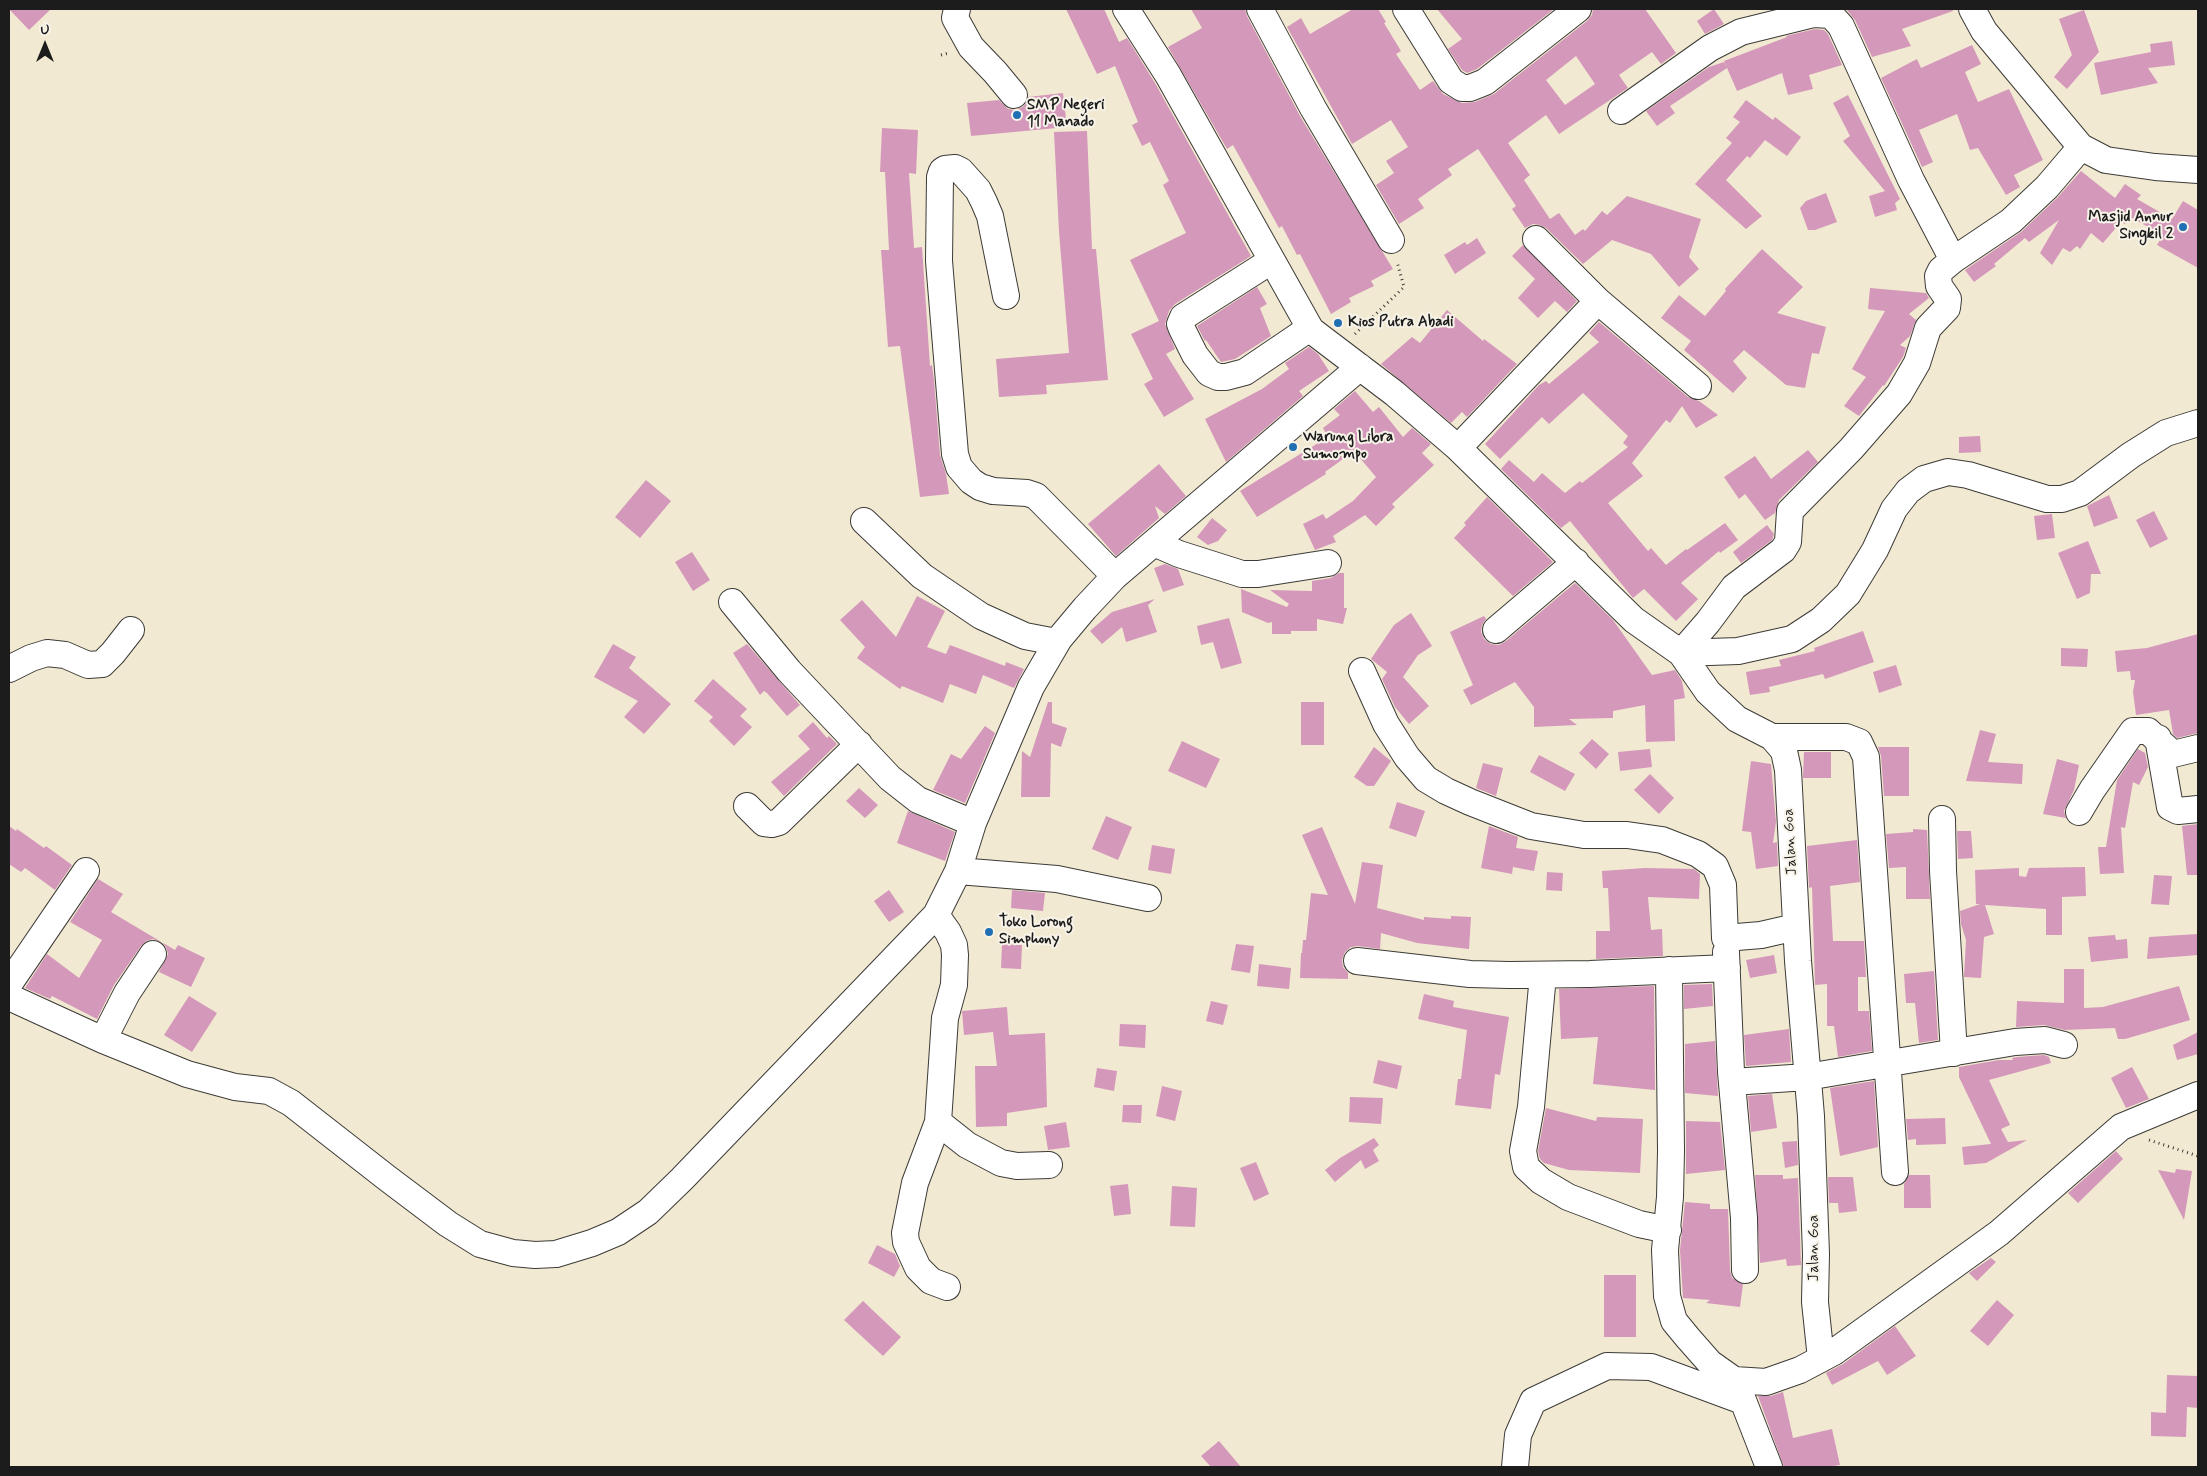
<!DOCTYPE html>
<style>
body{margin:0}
#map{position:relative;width:2207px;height:1476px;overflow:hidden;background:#f2e9d2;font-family:Mynerve,sans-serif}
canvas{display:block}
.frame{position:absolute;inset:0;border:10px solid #1c1c1c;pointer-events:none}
.north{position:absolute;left:20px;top:20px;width:50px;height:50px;-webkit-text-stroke:4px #f7f3e8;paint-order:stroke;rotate:0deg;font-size:14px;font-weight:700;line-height:20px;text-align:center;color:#1c1c1c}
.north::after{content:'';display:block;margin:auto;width:18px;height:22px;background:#1c1c1c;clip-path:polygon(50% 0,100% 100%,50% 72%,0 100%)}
</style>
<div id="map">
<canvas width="2207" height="1476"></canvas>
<div class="frame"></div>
<div class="north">U</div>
</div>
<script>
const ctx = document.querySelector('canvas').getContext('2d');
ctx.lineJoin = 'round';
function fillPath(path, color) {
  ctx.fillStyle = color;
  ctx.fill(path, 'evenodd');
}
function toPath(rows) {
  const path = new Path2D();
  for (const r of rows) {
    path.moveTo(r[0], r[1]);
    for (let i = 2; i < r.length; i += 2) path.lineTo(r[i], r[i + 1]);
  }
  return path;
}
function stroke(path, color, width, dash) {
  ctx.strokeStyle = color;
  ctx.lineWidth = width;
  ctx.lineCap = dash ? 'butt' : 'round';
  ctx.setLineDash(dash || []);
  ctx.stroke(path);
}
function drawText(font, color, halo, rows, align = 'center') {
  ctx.font = font + ' Mynerve,sans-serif';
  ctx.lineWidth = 4;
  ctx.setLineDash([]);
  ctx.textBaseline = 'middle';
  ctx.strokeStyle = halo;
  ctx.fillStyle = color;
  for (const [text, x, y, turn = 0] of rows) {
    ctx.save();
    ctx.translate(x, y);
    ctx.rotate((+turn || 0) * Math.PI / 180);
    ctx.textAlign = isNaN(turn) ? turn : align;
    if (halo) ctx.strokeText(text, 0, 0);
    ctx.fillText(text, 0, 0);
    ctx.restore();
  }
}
const building = toPath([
 [9,9,51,9,29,30],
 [1066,9,1104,9,1119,42,1127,38,1155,83,1251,256,1175,304,1169,311,1165,324,1175,349,1166,354,1194,399,1164,417,1144,384,1153,379,1131,334,1159,321,1130,260,1186,233,1163,185,1169,181,1150,142,1142,146,1132,125,1138,122,1115,66,1097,74],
 [1191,9,1245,9,1247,16,1300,116,1393,269,1371,281,1374,286,1349,298,1351,302,1331,314,1300,254,1297,255,1282,226,1279,228,1233,145,1227,149,1168,47,1202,28],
 [1353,9,1378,9,1386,22,1384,23,1401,51,1396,54,1420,90,1433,81,1443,94,1462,103,1475,102,1494,94,1587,21,1592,15,1593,9,1645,9,1676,53,1661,64,1652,52,1619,75,1628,88,1559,134,1546,115,1508,143,1530,175,1524,180,1550,219,1559,213,1575,235,1583,229,1585,231,1602,211,1607,215,1627,196,1701,219,1689,257,1699,269,1679,287,1651,254,1612,240,1583,264,1546,228,1540,225,1533,224,1525,228,1512,209,1516,206,1478,149,1448,169,1452,175,1418,199,1424,208,1399,224,1376,185,1394,173,1386,161,1408,147,1391,120,1352,144,1287,27,1301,18,1310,34],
 [1576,56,1595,84,1565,105,1546,80],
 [1437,9,1554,9,1477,69,1467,73,1462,70,1448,49,1462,39],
 [1714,9,1724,24,1705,34,1697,21],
 [1846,9,1952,9,1953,11,1902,29,1911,46,1872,57,1855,20],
 [2084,10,2099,52,2067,89,2054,77,2072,55,2059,19],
 [1815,29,1824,30,1828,34,1842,65,1809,75,1813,89,1788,95,1782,73,1737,91,1724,61,1787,37,1786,36],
 [2172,41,2175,65,2148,68,2158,83,2101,95,2094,63,2151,52,2150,44],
 [1972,45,1981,64,1965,72,1978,102,2009,89,2043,160,2014,175,2020,187,2006,195,1978,148,1970,150,1957,114,1919,130,1933,162,1922,167,1881,78,1917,59,1921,68],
 [1724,62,1727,68,1670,106,1675,113,1657,126,1646,111,1709,67],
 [1063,93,1067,127,971,136,967,103,999,100,1008,109,1016,110,1024,106,1028,97],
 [1848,95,1900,199,1895,203,1897,210,1875,217,1869,196,1885,191,1843,141,1850,136,1833,103],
 [1746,100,1773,120,1775,117,1801,137,1787,156,1765,140,1750,158,1747,156,1726,180,1762,216,1746,229,1695,184,1732,143,1726,138,1740,122,1733,117],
 [882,128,918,130,916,174,909,173,914,248,922,247,930,366,932,365,934,380,940,455,946,474,949,494,920,497,900,346,888,347,881,250,889,250,885,172,880,172],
 [1087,131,1092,249,1096,249,1108,380,1046,385,1047,394,999,397,996,359,1069,353,1059,232,1054,132],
 [2081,171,2115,198,2125,184,2141,195,2137,199,2172,219,2183,201,2198,210,2198,268,2157,245,2163,235,2130,217,2125,224,2121,222,2103,243,2091,233,2080,249,2077,246,2070,252,2063,248,2052,265,2040,253,2059,220,2029,242,2025,238,1994,264,1996,266,1974,282,1965,270,2021,232,2057,198],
 [1826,193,1837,222,1815,230,1808,230,1800,208,1806,201],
 [1477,238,1486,253,1455,274,1444,255,1465,242,1467,245],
 [1523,245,1577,301,1567,312,1555,301,1538,318,1518,298,1535,279,1512,256],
 [1762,249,1803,287,1777,313,1826,327,1819,354,1812,353,1805,388,1786,385,1744,350,1733,361,1747,378,1733,393,1684,350,1691,341,1661,318,1679,295,1705,316,1726,291,1725,289],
 [1257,287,1267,304,1260,308,1271,336,1235,359,1221,362,1206,340,1205,341,1197,326],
 [1870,288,1926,293,1929,298,1909,314,1916,320,1910,336,1900,345,1906,348,1903,357,1884,386,1883,385,1859,416,1844,406,1866,377,1852,369,1885,311,1868,309],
 [1447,310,1483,341,1484,339,1517,364,1467,417,1462,412,1451,423,1381,364,1412,337,1420,343],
 [1599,322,1688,397,1699,401,1718,415,1696,428,1682,406,1670,423,1666,420,1632,463,1643,476,1608,503,1648,551,1651,548,1666,565,1686,549,1687,550,1725,523,1738,540,1720,553,1719,551,1681,583,1698,599,1676,621,1644,589,1633,598,1570,521,1561,528,1501,469,1509,460,1534,482,1542,473,1565,493,1580,481,1582,483,1628,447,1623,443,1628,436,1583,393,1549,424,1542,417,1500,459,1485,444,1539,385,1546,381,1549,384,1599,342,1589,333],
 [1309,347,1318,354,1329,371,1299,391,1303,396,1226,462,1205,419,1262,389,1289,369,1285,363],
 [1355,391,1373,412,1379,407,1403,437,1412,428,1431,444,1422,453,1434,465,1392,504,1395,507,1376,526,1365,515,1333,536,1336,542,1315,550,1303,524,1323,514,1326,519,1353,501,1376,477,1354,451,1325,472,1326,474,1257,517,1240,491,1328,437,1323,428,1340,415,1334,409],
 [1980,436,1981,452,1959,453,1959,437],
 [1808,450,1818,462,1779,500,1775,513,1765,520,1745,494,1739,499,1724,477,1755,456,1771,479],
 [1159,464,1186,496,1165,514,1155,506,1159,518,1116,556,1088,524],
 [646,480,671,501,640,538,615,517],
 [2109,495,2118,518,2094,527,2087,506],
 [1487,497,1553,562,1513,596,1454,538,1466,525,1464,523],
 [2154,511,2168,539,2150,548,2136,520],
 [2052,514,2055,538,2037,540,2034,516],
 [1212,518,1227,530,1218,541,1208,545,1197,537],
 [1767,525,1774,534,1772,540,1741,563,1733,552],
 [2088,541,2101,574,2091,574,2090,593,2077,599,2058,553],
 [692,552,710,580,693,591,675,562],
 [1165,564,1178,569,1184,585,1163,592,1154,568],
 [1339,573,1344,573,1344,608,1347,608,1343,624,1317,619,1317,631,1291,631,1291,634,1272,634,1272,622,1268,623,1242,612,1241,589,1287,607,1289,604,1270,590,1312,591,1312,581,1331,578],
 [1575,583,1613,620,1652,675,1675,670,1682,681,1685,698,1674,700,1675,741,1646,742,1645,705,1613,711,1613,718,1569,719,1577,725,1534,727,1534,707,1515,682,1471,705,1463,690,1473,685,1450,632,1484,616,1486,619,1482,625,1481,632,1484,639,1491,644,1499,645,1506,641],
 [917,596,945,611,927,647,946,654,950,645,1005,666,1006,662,1024,669,1014,688,983,675,976,694,950,684,943,703,902,686,900,689,857,658,865,647,840,620,862,600,896,637],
 [1155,599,1148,605,1157,632,1126,642,1122,627,1102,644,1090,631,1112,612],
 [1411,613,1432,646,1418,655,1403,677,1429,706,1409,724,1395,707,1382,679,1387,672,1371,659,1394,625],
 [1229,618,1242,663,1221,669,1213,642,1201,645,1197,626],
 [1863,631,1874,662,1825,679,1823,674,1769,687,1770,692,1750,695,1746,672,1781,666,1779,660,1815,651,1814,648],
 [2198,634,2198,733,2177,738,2173,734,2169,710,2136,715,2133,692,2135,680,2131,680,2130,671,2117,672,2115,651,2147,648],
 [613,644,636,657,629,668,671,704,644,734,624,717,638,701,594,677],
 [747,644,800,705,787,716,767,693,764,691,760,695,733,653],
 [2061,648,2088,649,2087,667,2061,666],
 [1896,665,1902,685,1879,693,1873,672],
 [713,679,747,709,740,716,752,727,734,746,709,721,713,717,694,701],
 [1048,702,1052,702,1052,723,1067,728,1061,747,1051,743,1050,797,1021,797,1022,751,1030,757],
 [1301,702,1324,702,1324,745,1301,745],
 [813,722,827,738,829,736,837,744,784,796,771,782,810,749,798,736],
 [985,726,995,733,965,803,933,790,951,754,961,759],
 [1980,730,1996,734,1988,762,2023,764,2022,784,1966,781],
 [1592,739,1609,754,1596,769,1579,753],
 [1182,741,1220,759,1206,788,1168,771],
 [1374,747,1391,761,1374,786,1367,786,1354,777],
 [1878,747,1909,747,1909,796,1884,796,1881,756],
 [1650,749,1652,767,1620,771,1618,752],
 [2138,749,2145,753,2148,767,2139,785,2133,782,2125,828,2121,827,2124,873,2100,874,2098,847,2106,847,2117,780],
 [1804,752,1831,752,1831,778,1803,778],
 [1539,755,1575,774,1565,791,1530,772],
 [2057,759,2079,765,2074,790,2064,811,2066,818,2043,814],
 [1751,761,1771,764,1776,822,1773,843,1777,842,1778,866,1756,869,1751,832,1742,831],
 [1483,763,1503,768,1496,796,1476,788],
 [1650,774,1674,798,1659,814,1634,790],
 [859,788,878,805,865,818,846,801],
 [1397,802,1425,811,1416,837,1389,828],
 [908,811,955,832,945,861,897,843],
 [1106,816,1132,827,1118,860,1092,849],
 [2198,824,2198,875,2187,875,2182,826],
 [9,826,16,831,17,829,44,848,46,846,72,865,55,890,25,868,21,872,9,864],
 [1489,826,1518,837,1516,848,1538,851,1534,871,1513,867,1512,874,1481,868],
 [1322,827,1355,904,1362,862,1383,865,1377,908,1424,920,1424,917,1451,919,1451,916,1471,917,1469,949,1417,943,1381,933,1380,949,1358,946,1351,947,1345,952,1342,960,1343,967,1348,973,1348,979,1300,978,1301,953,1302,953,1303,940,1306,940,1311,893,1328,895,1302,835],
 [1913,829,1927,830,1930,899,1906,899,1906,867,1889,868,1886,834,1913,832],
 [1957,831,1971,831,1973,858,1958,859],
 [1857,840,1860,882,1830,886,1833,941,1864,941,1866,977,1858,977,1858,1011,1869,1011,1872,1051,1838,1057,1834,1026,1827,1026,1827,984,1815,985,1812,887,1809,888,1807,846],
 [1152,845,1175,849,1171,874,1148,870],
 [2085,867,2086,896,2062,897,2062,935,2046,935,2046,909,1985,905,1994,934,1984,937,1981,978,1964,977,1966,940,1961,924,1960,911,1980,904,1976,904,1975,870,2019,868,2019,876,2026,877,2029,868],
 [1645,868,1694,869,1700,874,1699,899,1648,897,1651,930,1662,929,1663,956,1596,959,1596,931,1610,931,1608,888,1603,888,1602,871],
 [1547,872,1563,873,1562,891,1546,890],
 [2154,875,2172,876,2169,905,2151,904],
 [98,879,123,894,111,912,175,950,178,945,205,958,191,987,159,972,168,954,166,947,162,942,153,939,146,941,141,946,114,985,97,1019,52,996,50,999,25,988,47,954,79,978,102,940,70,922],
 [889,890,904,912,889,922,874,901],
 [1012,890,1045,893,1043,911,1011,908],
 [2198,934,2198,955,2147,959,2149,937],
 [2115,935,2116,940,2127,939,2128,958,2091,962,2088,937],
 [1002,944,1022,945,1021,969,1001,968],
 [1236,944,1254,946,1250,973,1231,970],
 [1774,955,1777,973,1750,978,1746,960],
 [1259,964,1291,968,1289,989,1257,986],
 [2064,969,2084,969,2084,1008,2103,1007,2179,986,2190,1020,2125,1039,2118,1039,2115,1028,2065,1030,2044,1025,2016,1027,2017,1001,2064,1003],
 [1934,971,1938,1040,1919,1043,1915,1003,1906,1003,1904,974],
 [1712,984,1713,1006,1684,1009,1684,985],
 [1654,986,1655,1090,1593,1084,1598,1037,1561,1039,1559,989],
 [1424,994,1454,1001,1453,1007,1509,1017,1500,1075,1495,1074,1491,1109,1455,1105,1458,1079,1461,1079,1467,1030,1418,1019],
 [189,996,217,1013,192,1052,164,1035],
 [1211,1001,1228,1005,1223,1025,1206,1021],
 [1007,1007,1009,1035,1045,1033,1047,1107,1007,1113,1007,1126,976,1127,975,1066,997,1066,993,1032,964,1035,962,1011],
 [1120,1024,1146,1025,1145,1048,1119,1046],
 [1789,1029,1791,1062,1746,1066,1744,1035],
 [2198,1032,2198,1054,2177,1060,2173,1045],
 [1715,1041,1718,1096,1685,1093,1685,1044],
 [2044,1055,2049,1057,2051,1063,1989,1080,2010,1125,2001,1129,2008,1142,2027,1140,1986,1163,1964,1165,1962,1147,1991,1144,1959,1077,1959,1067,1999,1060,2013,1060,2012,1058,2017,1057],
 [1378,1060,1402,1066,1397,1089,1373,1083],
 [2132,1067,2149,1099,2126,1108,2111,1078],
 [1097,1068,1117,1071,1114,1091,1094,1087],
 [1874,1081,1878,1147,1840,1156,1830,1088],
 [1162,1086,1182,1091,1175,1121,1156,1116],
 [1772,1094,1777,1128,1751,1132,1748,1096],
 [1350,1097,1383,1098,1381,1124,1349,1122],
 [1123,1105,1142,1105,1141,1123,1122,1122],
 [1546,1108,1596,1121,1597,1117,1643,1119,1640,1173,1569,1170,1544,1163,1540,1159,1538,1151],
 [1945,1118,1946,1144,1916,1145,1916,1139,1908,1140,1906,1119],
 [1686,1121,1720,1122,1725,1170,1686,1174],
 [1066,1122,1070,1147,1048,1150,1044,1126],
 [1374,1138,1379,1145,1373,1150,1379,1161,1365,1169,1361,1160,1335,1182,1325,1170,1340,1158],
 [1797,1141,1798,1165,1785,1168,1782,1142],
 [2116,1151,2123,1159,2078,1203,2068,1193],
 [1256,1162,1269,1194,1254,1201,1240,1168],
 [2176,1169,2192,1171,2184,1220,2158,1170,2175,1173],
 [1755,1175,1783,1175,1783,1179,1798,1178,1801,1265,1787,1266,1786,1259,1760,1263],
 [1909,1175,1930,1175,1931,1208,1904,1208,1904,1184],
 [1828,1177,1853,1177,1857,1211,1839,1213,1838,1203,1829,1203],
 [1128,1184,1131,1214,1114,1216,1110,1186],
 [1172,1186,1197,1188,1195,1227,1170,1226],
 [1685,1202,1710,1204,1710,1209,1728,1209,1730,1270,1732,1278,1743,1284,1740,1307,1706,1303,1710,1300,1683,1298,1680,1250],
 [877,1245,895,1254,900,1266,894,1277,868,1263],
 [1991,1258,1996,1262,1977,1281,1969,1273],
 [1604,1275,1636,1275,1636,1337,1604,1337],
 [1997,1300,2014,1315,1988,1346,1970,1331],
 [863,1301,901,1337,883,1356,844,1320],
 [1895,1326,1916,1356,1887,1375,1878,1361,1832,1385,1826,1373,1843,1364],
 [2167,1375,2198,1376,2198,1408,2187,1407,2186,1437,2151,1436,2151,1412,2166,1413],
 [1783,1392,1793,1438,1832,1429,1840,1465,1827,1467,1784,1467,1758,1396,1771,1396],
 [1219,1441,1241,1467,1211,1467,1201,1456]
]);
const path = toPath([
 [941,55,949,53],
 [1355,334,1404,287,1397,262],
 [2149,1140,2198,1156]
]);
const minor = toPath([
 [957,9,955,18,971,47,995,72,1014,95],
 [1126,9,1168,75,1311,330,1394,393,1458,448,1634,620,1681,653,1738,651,1792,639,1821,620,1848,594,1875,550,1894,509,1908,491,1924,479,1948,472,1968,475,2047,499,2062,499,2080,493,2131,455,2166,433,2198,423],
 [1260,9,1313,108,1391,240],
 [1406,9,1451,81,1462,88,1470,88,1485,82,1578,9],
 [1972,9,1984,31,2081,147,2106,160,2155,167,2198,170],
 [1621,111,1710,48,1741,32,1814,14,1831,15,1841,26,1911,180,1953,260,2011,221,2047,187,2081,147],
 [1536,239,1598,301],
 [1271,261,1183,317,1180,324,1182,329,1195,355,1209,373,1218,377,1226,377,1245,372,1310,328],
 [1006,296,990,216,984,202,978,190,961,171,955,168,945,169,942,171,940,177,939,261,955,454,959,467,971,481,980,487,993,491,1027,493,1036,496,1115,576],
 [1458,448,1598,301,1698,386],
 [864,521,922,576,981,616,1025,636,1051,641,1059,639],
 [1154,543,1179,554,1242,574,1258,574,1328,563],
 [732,602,789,671,890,778,918,800,973,823],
 [1496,630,1576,562],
 [9,669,31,658,47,653,65,655,88,665,102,664,113,653,131,630],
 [1362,671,1386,724,1407,757,1426,779,1446,791,1470,802,1531,826,1584,835,1627,835,1662,840,1698,854,1715,866,1723,885,1725,938,1761,935,1796,927],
 [1772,737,1846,737,1859,742,1866,757,1895,1172],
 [2158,738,2170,807,2178,811,2198,809],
 [747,806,764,823,772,824,779,822,859,744],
 [2079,812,2092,790,2133,731,2148,731,2173,754,2198,748],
 [1942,819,1943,871,1954,1053],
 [958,871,1057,879,1148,898],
 [936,915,948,932,954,945,955,955,954,985,945,1018,938,1122,967,1145,1001,1163,1017,1166,1049,1165],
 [1726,952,1731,1072,1744,1218,1745,1270],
 [1357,961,1470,974,1509,975,1590,974,1727,968],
 [1669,970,1671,1151,1670,1197,1665,1250,1667,1296,1674,1321,1688,1338,1710,1363,1734,1380,1766,1382,1800,1370,1834,1352,1999,1233,2121,1127,2198,1095],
 [1543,975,1531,1107,1523,1151,1526,1167,1541,1181,1568,1197,1639,1224,1668,1230],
 [9,984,86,871],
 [9,997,103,1040,187,1074,235,1087,269,1091,291,1103,387,1178,448,1224,480,1244,513,1253,535,1255,556,1254,592,1243,618,1232,648,1212,682,1179,936,915,958,871,973,823,1031,687,1059,639,1085,608,1115,576,1360,367],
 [103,1040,127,993,153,954],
 [1732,1082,1807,1077,2015,1042,2045,1040,2064,1045],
 [938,1122,915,1183,905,1233,906,1242,918,1268,931,1281,947,1287],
 [1821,1359,1815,1302,1816,1254,1811,1116,1798,961,1788,770,1784,751,1772,737,1737,719,1708,692,1681,653,1708,622,1734,587,1783,550,1788,542,1790,511,1851,449,1899,394,1917,363,1928,328,1947,308,1948,299,1939,286,1938,276,1941,270,1953,260],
 [1737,1385,1769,1467],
 [1515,1467,1518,1435,1533,1401,1607,1366,1651,1367,1743,1401]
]);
const markers = [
 [1017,115,5,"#1f6fb2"],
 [2183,227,5,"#1f6fb2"],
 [1338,323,5,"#1f6fb2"],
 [1293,447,5,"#1f6fb2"],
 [989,932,5,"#1f6fb2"]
];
const poiNames = [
 ["SMP Negeri",1027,106],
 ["11 Manado",1027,123],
 ["Masjid Annur",2173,218,"right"],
 ["Singkil 2",2173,235,"right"],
 ["Kios Putra Abadi",1348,323],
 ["Warung Libra",1303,438],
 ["Sumompo",1303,455],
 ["Toko Lorong",999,923],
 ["Simphony",999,940]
];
const streetNames = [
 ["Jalan Goa",1791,842,-93],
 ["Jalan Goa",1815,1248,-90]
];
fillPath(building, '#d498ba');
stroke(minor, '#3c3b37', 28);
stroke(path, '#3c3b37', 3, [1, 4]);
stroke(minor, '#fff', 26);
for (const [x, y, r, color] of markers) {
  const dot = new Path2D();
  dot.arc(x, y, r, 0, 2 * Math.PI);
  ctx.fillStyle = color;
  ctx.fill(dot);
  stroke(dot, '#f7f3e8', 2);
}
drawText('bold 15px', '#1c1c1c', '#f7f3e8', poiNames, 'left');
drawText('15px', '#1c1c1c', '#f7f3e8', streetNames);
</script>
